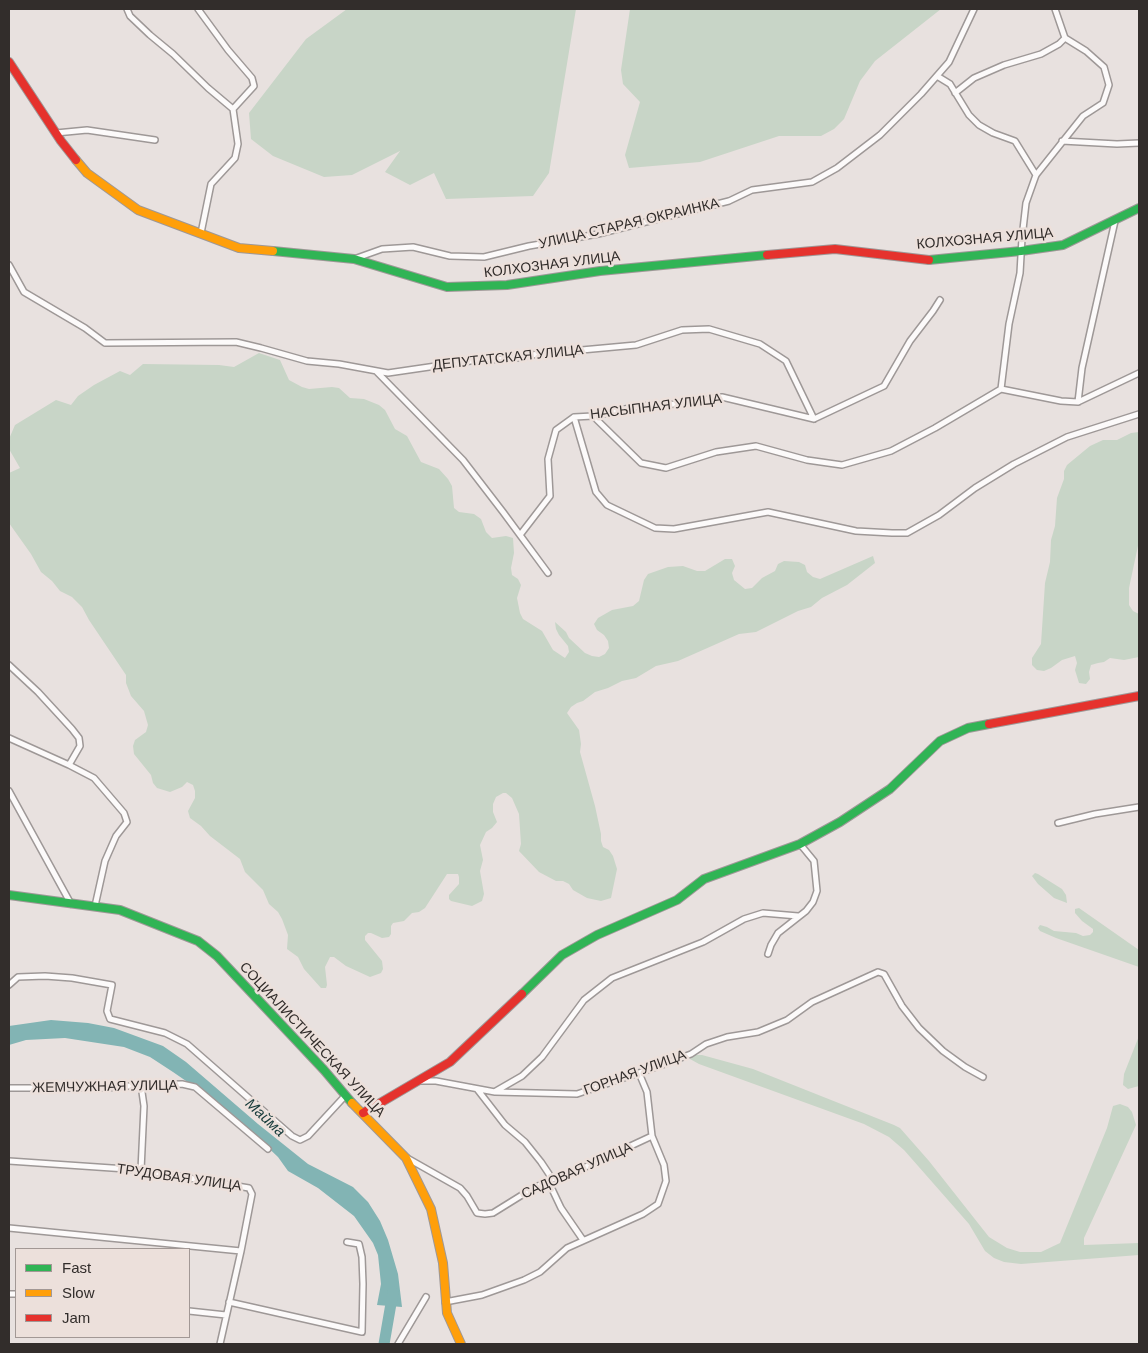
<!DOCTYPE html>
<meta charset="utf-8">
<style>
body{margin:0}
#map{position:relative;width:1148px;height:1353px;overflow:hidden;background:#e8e1df;font-family:Arial,sans-serif}
canvas{display:block}
.frame{position:absolute;inset:0;border:10px solid #322d2b;pointer-events:none}
.legend{position:absolute;left:15px;top:1248px;width:175px;height:90px;box-sizing:border-box;background:#ece0db;border:1px solid #a29895;margin:0;padding:6px 9px;list-style:none;font-size:15px;color:#322d2b}
.legend li{display:flex;align-items:center;gap:10px;height:25px}
.legend b{width:25px;border:1px solid #a29895}
</style>
<div id="map">
<canvas width="1148" height="1353"></canvas>
<div class="frame"></div>
<ul class="legend">
<li><b style="height:6px;background:#30b455"></b>Fast</li>
<li><b style="height:6px;background:#ff9f0a"></b>Slow</li>
<li><b style="height:6px;background:#e5322d"></b>Jam</li>
</ul>
</div>
<script>
const ctx = document.querySelector('canvas').getContext('2d');
ctx.lineJoin = 'round';
function fillPath(path, color) {
  ctx.fillStyle = color;
  ctx.fill(path, 'evenodd');
}
function toPath(rows) {
  const path = new Path2D();
  for (const r of rows) {
    path.moveTo(r[0], r[1]);
    for (let i = 2; i < r.length; i += 2) path.lineTo(r[i], r[i + 1]);
  }
  return path;
}
function stroke(path, color, width, dash) {
  ctx.strokeStyle = color;
  ctx.lineWidth = width;
  ctx.lineCap = dash ? 'butt' : 'round';
  ctx.setLineDash(dash || []);
  ctx.stroke(path);
}
function drawText(font, color, halo, rows, align = 'center') {
  ctx.font = font + ' Arial,sans-serif';
  ctx.lineWidth = 5;
  ctx.setLineDash([]);
  ctx.textBaseline = 'middle';
  ctx.strokeStyle = halo;
  ctx.fillStyle = color;
  for (const [text, x, y, turn = 0] of rows) {
    ctx.save();
    ctx.translate(x, y);
    ctx.rotate((+turn || 0) * Math.PI / 180);
    ctx.textAlign = isNaN(turn) ? turn : align;
    if (halo) ctx.strokeText(text, 0, 0);
    ctx.fillText(text, 0, 0);
    ctx.restore();
  }
}
const green = toPath([
 [347,9,576,9,549,173,533,196,446,199,434,173,410,185,385,172,400,151,352,175,324,177,273,156,251,139,249,113,306,39],
 [630,9,941,9,875,61,860,81,844,119,834,129,821,136,779,136,700,162,629,168,625,155,640,102,623,84,621,70],
 [259,353,280,360,289,380,302,387,309,389,332,387,339,388,350,398,364,399,379,405,385,410,395,429,407,436,421,462,439,469,448,479,452,486,454,508,459,512,474,514,481,519,486,532,492,538,506,536,513,538,514,553,511,568,512,575,518,579,521,585,517,598,520,613,523,619,542,631,553,650,565,658,569,652,568,646,559,635,556,629,555,622,566,632,569,638,585,653,592,656,599,657,605,654,609,648,608,641,604,635,597,630,594,624,598,618,612,610,633,606,639,601,644,580,648,574,668,567,683,566,697,571,705,571,725,559,732,559,735,566,732,573,734,580,745,589,752,588,762,578,775,571,778,564,784,561,799,562,805,565,807,572,813,577,820,579,873,556,875,563,847,585,822,598,811,607,798,611,756,632,739,634,678,661,656,666,636,678,622,681,608,688,595,692,583,701,577,703,571,707,567,713,579,730,581,744,580,752,595,806,601,834,601,841,603,847,609,850,613,856,617,869,611,898,601,901,587,898,573,890,569,884,563,881,556,881,539,872,519,851,521,844,519,814,512,798,506,793,503,793,496,797,493,804,493,812,497,822,492,828,486,832,480,845,483,860,480,871,484,894,482,901,472,906,451,901,449,899,449,895,459,884,459,877,458,874,447,874,425,908,419,912,412,913,404,921,393,923,391,926,391,934,389,937,382,938,371,933,368,933,365,936,365,940,382,961,383,969,381,973,370,977,346,966,334,957,330,957,325,967,327,985,326,988,321,988,304,969,298,957,287,949,288,935,282,919,278,912,269,904,263,890,245,872,240,859,210,836,201,826,190,818,188,811,195,798,195,791,193,785,187,782,182,787,170,792,157,788,153,783,151,775,134,754,133,746,135,740,146,732,148,725,144,711,131,696,126,683,126,675,89,620,82,607,72,597,60,591,52,581,41,572,31,554,9,523,9,473,20,468,9,449,9,439,15,425,56,400,71,405,78,396,94,385,120,371,130,375,143,364,219,365,234,367],
 [1139,432,1139,541,1129,588,1129,605,1133,611,1139,614,1139,657,1124,660,1110,658,1104,662,1098,663,1091,665,1089,672,1090,679,1086,684,1079,683,1075,670,1077,663,1075,656,1062,660,1051,668,1044,671,1037,670,1032,665,1032,658,1041,644,1045,583,1050,562,1051,540,1055,526,1057,498,1064,479,1064,471,1067,465,1090,446,1103,440,1117,440,1131,433],
 [1035,873,1038,874,1062,889,1066,895,1067,903,1054,898,1038,884,1032,876],
 [1079,908,1139,950,1139,967,1056,938,1040,931,1038,928,1040,925,1047,927,1054,931,1076,933,1083,936,1090,935,1093,932,1093,929,1082,921,1075,913,1075,909],
 [1139,1036,1139,1086,1128,1089,1123,1085,1124,1074],
 [695,1055,702,1055,753,1069,894,1125,900,1128,929,1161,989,1237,1007,1248,1020,1252,1041,1252,1060,1243,1107,1128,1113,1106,1120,1104,1128,1107,1132,1112,1136,1125,1084,1238,1084,1245,1139,1243,1139,1255,1021,1264,1004,1262,994,1258,985,1251,969,1224,904,1150,889,1137,864,1124,699,1064,690,1059]
]);
const water = toPath([
 [51,1020,88,1023,114,1028,163,1046,186,1062,258,1124,308,1164,353,1187,368,1202,380,1221,388,1240,398,1274,402,1307,377,1305,381,1284,378,1255,373,1243,354,1216,318,1188,288,1171,278,1157,238,1119,218,1103,173,1072,150,1057,124,1047,65,1038,26,1040,9,1045,9,1026]
]);
const river = toPath([
 [384,1344,393,1292]
]);
const street = toPath([
 [127,9,130,16,150,35,173,54,208,88,233,109,238,144,235,158,211,184,201,233],
 [198,9,228,50,252,78,254,86,233,109],
 [937,76,950,84,969,115,979,125,993,133,1015,141,1036,175],
 [955,93,974,78,1004,65,1041,54,1059,44,1065,38],
 [56,133,87,130,155,140],
 [1062,141,1117,144,1139,143],
 [354,259,382,249,413,247,450,256,484,257,529,246,598,234,729,201,752,190,812,182,837,168,880,135,921,94,949,62,974,9],
 [9,265,24,292,85,328,105,343,236,342,261,348,307,361,339,364,388,373,477,360,511,359,538,354,636,345,682,330,709,329,760,344,786,361,814,419,884,386,910,341,933,311,940,300],
 [376,371,463,460,503,512,548,573],
 [1001,389,1061,401,1078,402,1139,373],
 [1078,402,1082,368,1115,221],
 [593,416,641,463,666,468,716,452,756,446,807,460,842,465,891,451,935,428,1001,389,1009,324,1020,273,1022,238,1026,203,1036,175,1083,116,1103,103,1109,85,1104,67,1086,51,1065,38,1055,9],
 [574,417,596,492,607,505,655,528,674,529,768,512,856,531,892,533,907,533,939,515,975,488,1014,464,1067,437,1139,414],
 [520,535,550,496,548,459,556,430,574,417,593,416,639,406,676,404,722,397,814,419],
 [9,665,38,692,72,729,79,738,80,746,69,765],
 [9,738,69,765,94,778,124,813,127,822,116,836,105,861,95,906],
 [9,791,71,904],
 [1058,823,1095,814,1139,807],
 [768,954,771,945,778,933,806,911,813,902,817,891,814,861,800,844],
 [9,985,18,977,45,976,72,978,112,985,107,1011,110,1019,165,1033,187,1044,292,1136,300,1140,308,1136,345,1096],
 [421,1081,436,1081,495,1092,577,1094,665,1064,691,1054,706,1044,727,1037,758,1032,787,1020,812,1002,878,972,884,974,902,1006,919,1028,943,1051,965,1067,983,1077],
 [9,1088,105,1088,141,1085,182,1084,195,1087,268,1149],
 [477,1089,505,1125,525,1142,541,1162,549,1174,552,1189,561,1208,583,1240],
 [496,1091,522,1076,542,1057,584,1000,612,978,703,942,744,919,763,913,798,916],
 [407,1158,460,1188,467,1196,477,1213,485,1214,493,1213,530,1190,550,1180,579,1170,652,1136],
 [9,1161,141,1170,249,1188,252,1194,241,1251,220,1344],
 [141,1170,144,1106,141,1085],
 [9,1228,241,1251],
 [9,1294,16,1294],
 [229,1302,362,1332,363,1284,362,1257,359,1244,347,1242],
 [445,1302,482,1295,524,1280,540,1272,567,1248,643,1214,658,1204,666,1181,664,1165,652,1136,647,1092,639,1073],
 [189,1311,226,1315],
 [398,1344,426,1297]
]);
const fast = toPath([
 [273,251,354,259,447,287,507,285,600,271,767,255],
 [929,260,1021,251,1063,245,1139,208],
 [9,895,120,910,198,941,217,956,324,1070,352,1103],
 [522,994,562,955,597,935,677,900,704,879,800,844,840,822,890,789,940,741,968,728,989,724]
]);
const slow = toPath([
 [76,160,87,173,138,210,239,248,273,251],
 [352,1103,406,1158,431,1209,443,1263,447,1313,461,1344]
]);
const jam = toPath([
 [9,62,61,141,76,160],
 [767,255,835,249,929,260],
 [989,724,1139,696],
 [363,1113,450,1062,522,994]
]);
const streetNames = [
 ["УЛИЦА СТАРАЯ ОКРАИНКА",629,224,-13],
 ["КОЛХОЗНАЯ УЛИЦА",985,239,-5],
 ["КОЛХОЗНАЯ УЛИЦА",552,265,-7],
 ["ДЕПУТАТСКАЯ УЛИЦА",508,358,-6],
 ["НАСЫПНАЯ УЛИЦА",656,407,-7],
 ["СОЦИАЛИСТИЧЕСКАЯ УЛИЦА",312,1040,47],
 ["ГОРНАЯ УЛИЦА",635,1073,-20],
 ["ЖЕМЧУЖНАЯ УЛИЦА",105,1087,-1],
 ["САДОВАЯ УЛИЦА",577,1171,-24],
 ["ТРУДОВАЯ УЛИЦА",179,1178,8]
];
const waterNames = [
 ["Майма",265,1118,43]
];
fillPath(green, '#c8d5c7');
fillPath(water, '#82b4b4');
stroke(river, '#82b4b4', 11);
stroke(street, '#9e9897', 8);
stroke(fast, '#9e9897', 10);
stroke(slow, '#9e9897', 10);
stroke(jam, '#9e9897', 10);
stroke(street, '#fcfafa', 5);
stroke(fast, '#30b455', 8);
stroke(slow, '#ff9f0a', 8);
stroke(jam, '#e5322d', 8);
drawText('14px', '#322d2b', '#ece0db', streetNames);
drawText('italic 15px', '#143939', '#ece0db', waterNames);
</script>
